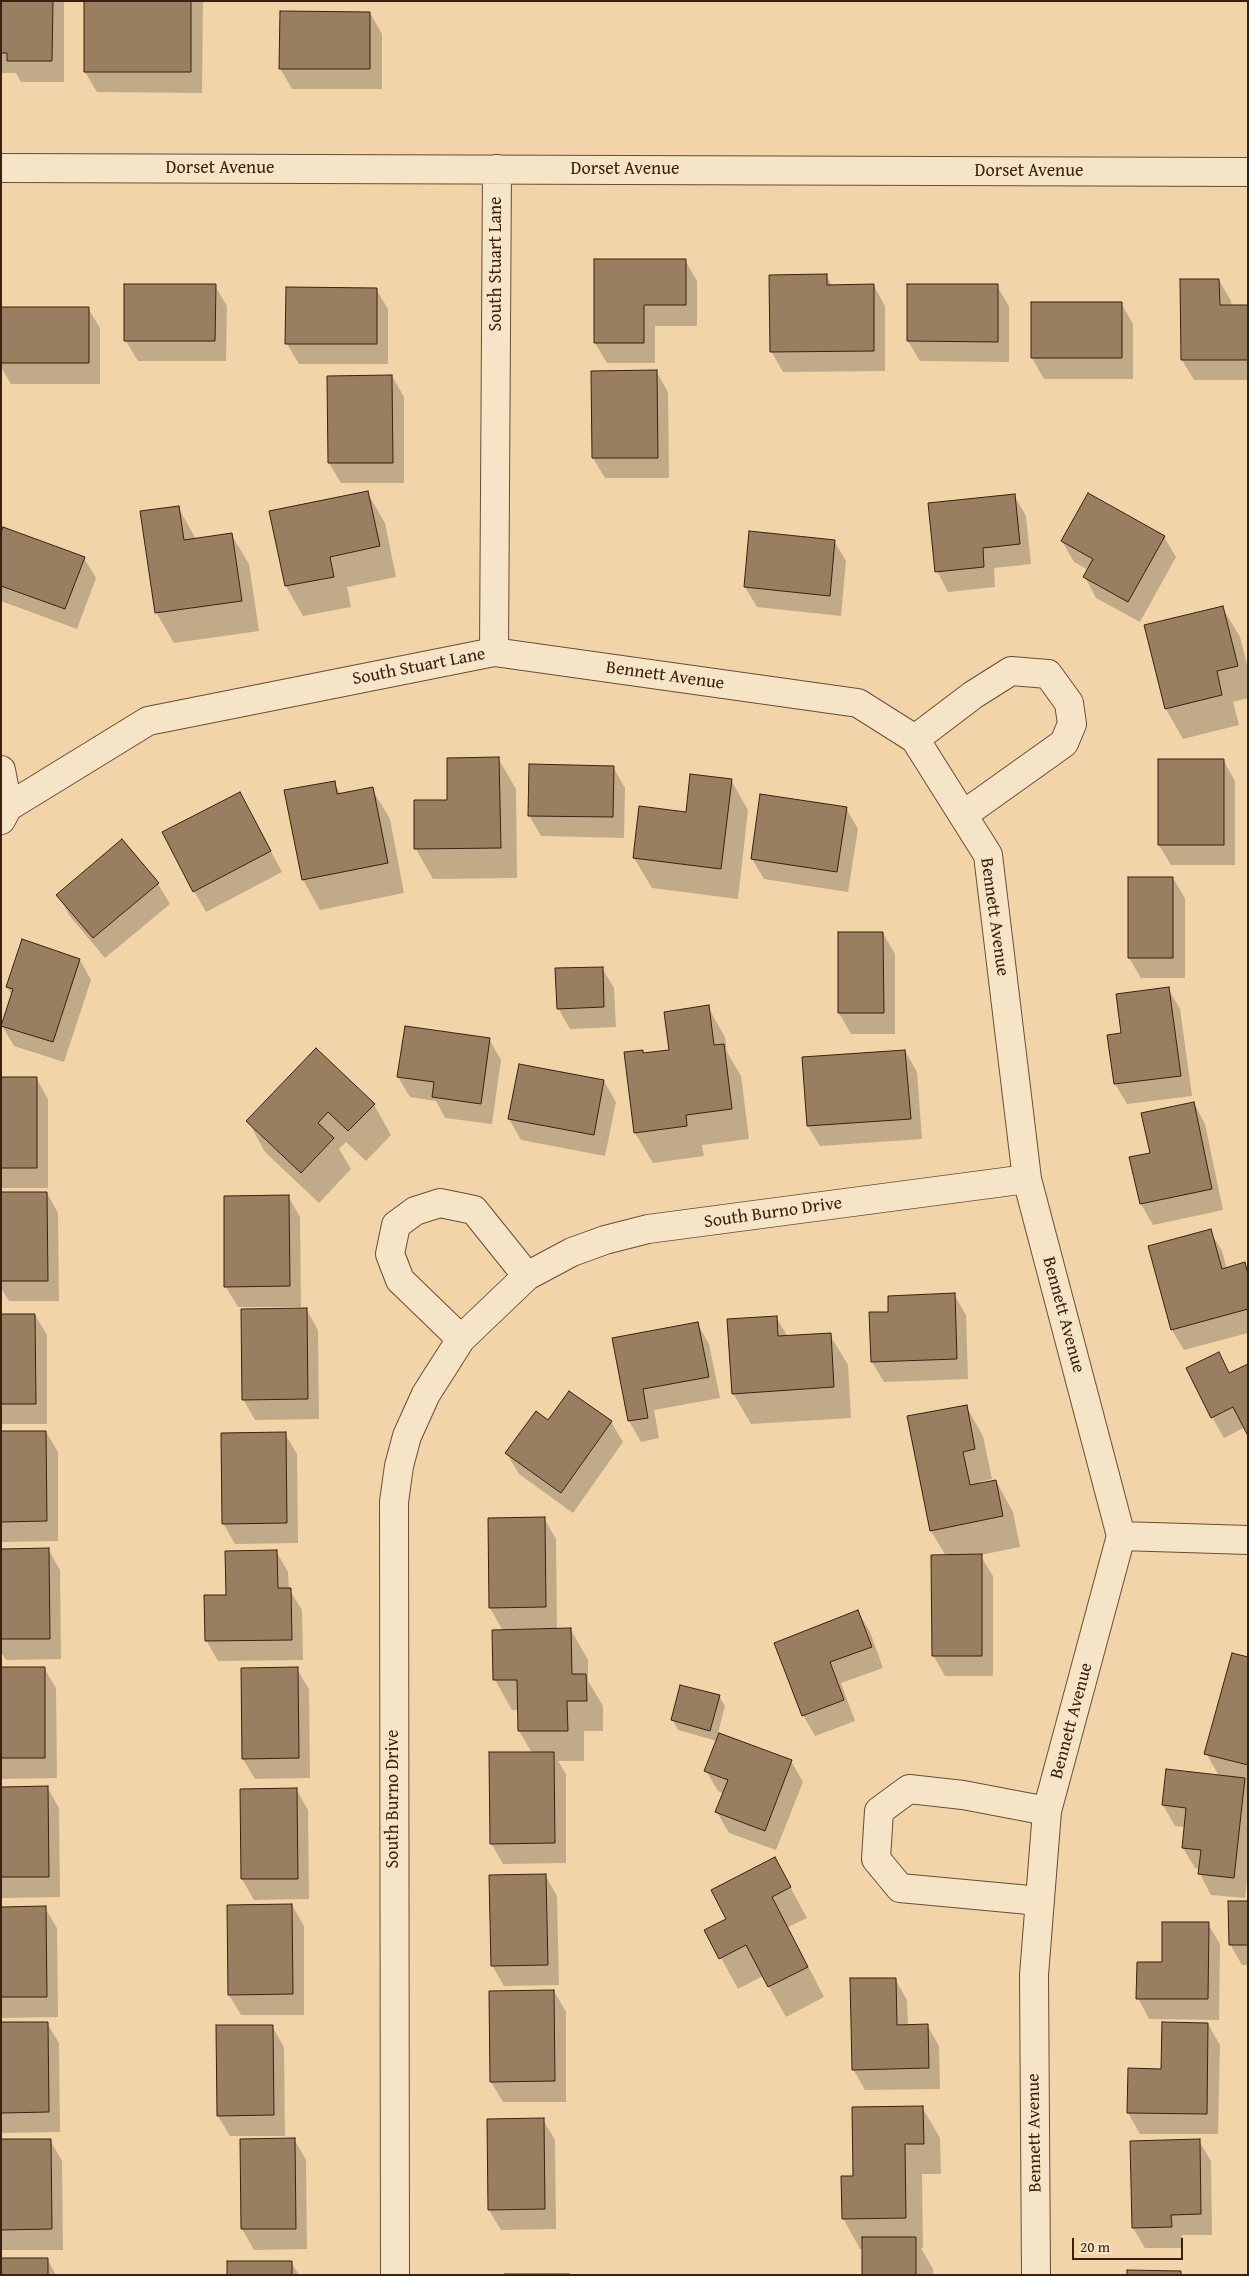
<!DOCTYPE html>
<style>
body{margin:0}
#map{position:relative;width:1249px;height:2276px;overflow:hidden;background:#f1d5a9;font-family:"Gentium Book Plus",serif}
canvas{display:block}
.frame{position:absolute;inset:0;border:2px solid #3b2011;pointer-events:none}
.scale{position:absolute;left:1072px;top:2238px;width:111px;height:22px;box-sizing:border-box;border:2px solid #3b2011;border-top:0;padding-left:6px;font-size:15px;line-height:18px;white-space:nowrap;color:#3b2011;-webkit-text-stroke:4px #f6e4c7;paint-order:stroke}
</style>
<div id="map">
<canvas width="1249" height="2276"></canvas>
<div class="frame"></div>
<div class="scale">20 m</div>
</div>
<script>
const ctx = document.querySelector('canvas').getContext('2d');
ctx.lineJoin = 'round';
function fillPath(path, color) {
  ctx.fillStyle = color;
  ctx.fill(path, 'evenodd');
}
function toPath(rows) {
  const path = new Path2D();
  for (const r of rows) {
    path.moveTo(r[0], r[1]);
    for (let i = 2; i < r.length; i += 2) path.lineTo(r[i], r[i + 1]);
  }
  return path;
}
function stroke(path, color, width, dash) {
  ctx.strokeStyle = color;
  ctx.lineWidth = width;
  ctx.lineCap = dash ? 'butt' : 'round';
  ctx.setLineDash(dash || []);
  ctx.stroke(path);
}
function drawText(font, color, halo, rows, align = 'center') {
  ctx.font = font + ' "Gentium Book Plus",serif';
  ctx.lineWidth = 4;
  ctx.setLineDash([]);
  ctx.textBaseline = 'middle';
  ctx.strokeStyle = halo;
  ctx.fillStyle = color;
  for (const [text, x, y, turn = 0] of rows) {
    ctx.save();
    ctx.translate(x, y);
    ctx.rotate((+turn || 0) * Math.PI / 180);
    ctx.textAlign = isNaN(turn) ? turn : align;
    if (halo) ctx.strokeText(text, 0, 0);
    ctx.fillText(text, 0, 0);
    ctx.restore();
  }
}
const shadow = toPath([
 [1,1,64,1,64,82,21,82,16,73,1,73],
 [85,1,203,1,202,93,97,92,85,72],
 [370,13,382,34,382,89,292,89,280,68],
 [685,260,697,281,697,326,655,326,655,363,607,363,595,343],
 [826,275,832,286,874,286,885,306,885,371,783,372,771,351],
 [1219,280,1231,301,1231,306,1248,306,1248,380,1194,380,1182,360],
 [215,286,227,306,226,361,138,361,126,341],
 [997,286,1009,306,1009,362,920,361,908,341],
 [376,289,388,309,388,364,299,364,287,344],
 [1032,303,1121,303,1133,324,1133,379,1044,379,1032,358],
 [1,308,88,308,100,328,100,384,11,384,1,367],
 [656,371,668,392,669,478,605,478,593,458],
 [392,376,404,397,404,483,341,483,329,463],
 [367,492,385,523,396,577,347,587,351,607,303,616,286,586,270,512],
 [1014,495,1026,516,1031,564,994,568,995,587,948,592,937,571],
 [178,507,196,539,231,534,249,564,259,631,174,643,156,612],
 [1,535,84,558,96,578,77,629,1,601],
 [1164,537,1176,557,1140,622,1096,598,1085,577,1088,570,1074,562,1062,541],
 [834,541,846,561,841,616,757,607,745,587],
 [1222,607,1240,637,1248,669,1248,698,1233,702,1239,725,1183,739,1166,709],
 [498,758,516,789,517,878,433,879,416,849,449,801],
 [1223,760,1235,781,1235,865,1171,865,1159,845],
 [613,767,625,788,624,838,541,836,529,815],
 [731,780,748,810,738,899,652,888,634,858],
 [334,782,341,795,372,789,390,819,404,893,320,910,303,880,285,791],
 [846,808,858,829,848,892,764,879,752,859],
 [251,814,282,872,206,912,194,891],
 [1173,878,1185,898,1185,978,1141,978,1129,958],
 [158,884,170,904,105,958,69,915,58,895],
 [839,933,883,933,895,954,895,1034,851,1034,839,1013],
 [80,960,91,980,64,1062,14,1046,2,1026,12,995,7,987],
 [602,968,614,988,616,1027,570,1029,558,1008],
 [1168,988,1180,1009,1192,1096,1127,1104,1115,1084,1109,1036,1123,1034],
 [708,1007,725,1037,727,1052,741,1076,749,1139,702,1145,704,1156,653,1163,635,1133,642,1051,644,1054,670,1051],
 [489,1039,501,1060,492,1124,445,1118,436,1101,410,1097,398,1077],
 [905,1051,917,1072,922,1139,820,1146,808,1126],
 [36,1078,48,1099,48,1188,1,1188,1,1079],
 [604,1081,616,1102,605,1156,521,1140,509,1119],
 [1194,1103,1205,1124,1223,1210,1153,1225,1141,1204,1131,1158,1151,1154],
 [374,1105,391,1135,366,1161,346,1142,339,1149,351,1169,319,1203,265,1152,248,1121],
 [1,1193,47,1193,58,1213,59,1301,9,1301,1,1288],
 [288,1196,300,1217,301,1307,238,1307,226,1287],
 [1210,1231,1222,1251,1227,1269,1244,1264,1248,1270,1248,1333,1184,1350,1172,1330,1149,1247],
 [954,1294,966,1315,968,1379,884,1382,872,1362,889,1313],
 [306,1309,318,1330,319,1419,255,1420,243,1399],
 [1,1315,35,1315,47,1335,47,1424,1,1424],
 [776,1317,788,1337,830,1335,848,1365,851,1418,751,1424,733,1393],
 [697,1323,709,1344,720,1398,654,1410,659,1438,641,1442,629,1421,613,1339],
 [1218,1353,1230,1374,1245,1427,1224,1438,1212,1417],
 [966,1406,983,1436,992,1479,980,1482,980,1485,996,1481,1013,1512,1020,1547,980,1555,993,1576,993,1676,945,1676,933,1655,946,1556,931,1531],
 [548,1421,611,1422,623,1442,573,1513,519,1474,507,1454],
 [1,1432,46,1432,58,1452,58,1541,1,1542],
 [285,1434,297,1454,298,1543,235,1544,223,1523],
 [544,1518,556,1539,557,1630,571,1630,588,1660,588,1681,603,1706,603,1731,584,1731,584,1761,558,1761,566,1774,566,1863,503,1864,491,1843,532,1753,519,1731,519,1710,512,1710,495,1680,503,1631,490,1608],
 [48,1549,60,1570,61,1659,6,1660,1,1652,1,1550],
 [276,1551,288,1572,289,1589,302,1610,303,1660,218,1661,206,1640,227,1596],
 [858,1612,870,1632,883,1668,841,1683,855,1721,815,1736,803,1715,775,1643],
 [1248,1659,1248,1872,1245,1898,1211,1895,1200,1874,1200,1869,1195,1868,1183,1848,1185,1827,1175,1826,1163,1805,1219,1776,1206,1753],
 [1,1668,44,1668,56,1688,57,1778,1,1779],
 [297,1669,309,1689,310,1778,255,1779,243,1759],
 [719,1696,725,1706,718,1733,791,1761,803,1782,776,1850,729,1833,717,1812,724,1794,718,1791,706,1771,717,1741,678,1730,672,1719],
 [47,1787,59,1808,60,1897,1,1898,1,1788],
 [296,1789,308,1810,309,1899,254,1900,242,1879],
 [775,1859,807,1918,788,1927,824,1997,786,2017,763,1976,738,1989,706,1930,728,1919],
 [545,1875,557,1896,559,1985,504,1986,492,1965],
 [1248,1903,1248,1965,1242,1965,1230,1944],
 [292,1905,304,1926,304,2015,241,2015,229,1995],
 [1,1908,45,1908,57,1928,58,2017,1,2018],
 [1208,1924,1220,1944,1219,2020,1149,2019,1138,1998,1163,1964],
 [895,1979,907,2000,908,2026,927,2025,939,2046,940,2089,865,2090,853,2069],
 [554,1991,566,2012,566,2102,503,2102,491,2082],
 [1,2023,47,2023,59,2043,60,2132,1,2133],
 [1208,2024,1220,2045,1218,2134,1140,2134,1128,2113,1129,2070,1162,2070],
 [272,2026,284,2047,285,2136,230,2136,218,2116],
 [922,2107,940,2138,941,2174,922,2174,923,2248,921,2248,933,2269,933,2275,863,2275,863,2249,860,2249,843,2218,854,2177],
 [543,2120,555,2140,556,2229,501,2230,489,2210],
 [294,2139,306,2160,307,2249,254,2250,242,2229],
 [1,2140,50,2140,62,2161,63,2250,1,2250],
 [1199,2141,1211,2161,1212,2235,1182,2235,1183,2248,1145,2248,1133,2228],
 [47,2259,56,2275,1,2275],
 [291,2262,299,2275,228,2275]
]);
const building = toPath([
 [1,1,53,1,52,61,7,61,7,53,1,53,1,1],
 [84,1,191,1,191,72,84,72,84,1],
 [280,11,370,12,370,69,279,69,280,11],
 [594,259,686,259,686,305,644,305,644,343,594,343,594,259],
 [827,274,827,285,874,284,874,351,770,352,769,275,827,274],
 [1180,279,1219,279,1220,305,1248,305,1248,360,1181,360,1180,279],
 [124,284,216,284,215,341,124,341,124,284],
 [907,284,998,284,998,342,907,341,907,284],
 [286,287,377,288,377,344,285,344,286,287],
 [1031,302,1122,302,1122,358,1031,358,1031,302],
 [1,307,89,307,89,363,1,363,1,307],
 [657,370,658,458,592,458,591,371,657,370],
 [392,375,393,463,328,463,327,376,392,375],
 [368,491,380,546,330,557,334,577,285,586,269,511,368,491],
 [1088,493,1165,536,1128,602,1083,577,1093,559,1061,541,1088,493],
 [1015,494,1020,544,983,548,984,567,935,572,928,503,1015,494],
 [179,506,184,540,232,533,242,601,155,613,140,511,179,506],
 [3,527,85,557,65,609,1,586,1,532,3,527],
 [749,531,835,540,830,596,744,587,749,531],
 [1223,606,1238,666,1217,671,1222,695,1165,709,1144,625,1223,606],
 [499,757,501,848,414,849,414,800,447,800,447,758,499,757],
 [1158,759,1224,759,1224,845,1158,845,1158,759],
 [529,764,614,766,613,817,528,816,529,764],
 [690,774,732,779,721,869,633,858,639,806,686,812,690,774],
 [335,781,337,794,373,787,388,863,302,880,284,790,335,781],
 [240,792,271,851,193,892,162,832,240,792],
 [760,794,847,807,837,872,751,859,760,794],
 [122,839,159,883,93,938,56,895,122,839],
 [1128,877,1173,877,1173,958,1128,958,1128,877],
 [838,932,883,932,884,1013,838,1013,838,932],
 [22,939,80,959,53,1042,1,1026,13,989,6,987,22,939],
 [603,967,604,1007,557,1009,555,968,603,967],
 [1169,987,1181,1076,1114,1084,1107,1035,1121,1033,1116,994,1169,987],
 [709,1005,714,1045,724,1044,732,1109,686,1115,687,1126,634,1133,624,1052,643,1050,643,1053,669,1050,664,1012,709,1005],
 [405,1026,490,1038,481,1104,432,1097,434,1082,397,1077,405,1026],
 [316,1048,375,1104,348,1131,328,1112,318,1123,334,1138,301,1173,246,1121,316,1048],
 [905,1050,911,1119,807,1126,802,1057,905,1050],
 [519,1064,604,1080,594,1135,508,1119,519,1064],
 [1,1077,37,1077,37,1168,1,1168,1,1077],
 [1194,1102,1212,1189,1140,1204,1129,1157,1150,1153,1141,1113,1194,1102],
 [1,1192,47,1192,48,1281,1,1281,1,1192],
 [289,1195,290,1286,224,1287,224,1196,289,1195],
 [1211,1229,1222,1269,1245,1262,1248,1274,1248,1309,1171,1330,1148,1246,1211,1229],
 [955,1293,957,1359,871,1362,869,1312,888,1312,888,1296,955,1293],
 [307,1308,308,1399,242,1400,241,1309,307,1308],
 [1,1314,35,1314,36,1404,1,1404,1,1314],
 [777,1316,778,1336,831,1333,834,1387,732,1394,727,1319,777,1316],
 [698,1322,709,1377,643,1389,648,1418,628,1421,612,1338,698,1322],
 [1219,1352,1229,1373,1248,1364,1248,1436,1233,1407,1211,1418,1186,1368,1219,1352],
 [569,1391,612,1421,561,1493,505,1453,536,1411,548,1420,569,1391],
 [967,1405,975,1449,963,1452,970,1485,996,1480,1003,1516,930,1531,907,1416,967,1405],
 [1,1431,46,1431,47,1521,1,1522,1,1431],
 [286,1432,287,1523,222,1524,221,1433,286,1432],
 [545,1517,546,1607,489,1608,488,1518,545,1517],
 [49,1548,50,1639,1,1639,1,1549,49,1548],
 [277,1550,278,1588,291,1588,292,1640,205,1641,204,1595,226,1595,225,1551,277,1550],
 [982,1554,982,1656,932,1656,931,1555,982,1554],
 [858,1610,872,1647,830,1662,844,1700,802,1716,774,1643,858,1610],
 [571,1628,572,1674,586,1674,587,1701,567,1701,568,1731,518,1731,517,1680,493,1680,492,1630,571,1628],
 [1232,1653,1248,1657,1248,1765,1204,1754,1232,1653],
 [1,1667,45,1667,45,1758,1,1758,1,1667],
 [298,1667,299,1758,242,1759,241,1668,298,1667],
 [680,1685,720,1695,710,1731,671,1720,680,1685],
 [719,1733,792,1760,765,1831,715,1812,728,1780,704,1771,719,1733],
 [489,1752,554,1752,555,1843,490,1844,489,1752],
 [1166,1769,1245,1778,1234,1878,1198,1874,1201,1850,1182,1848,1186,1808,1162,1805,1166,1769],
 [48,1786,49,1877,1,1877,1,1787,48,1786],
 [297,1788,298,1879,241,1879,240,1789,297,1788],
 [775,1857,791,1887,772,1897,808,1967,768,1987,746,1945,719,1959,704,1930,726,1919,711,1890,775,1857],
 [546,1874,548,1965,491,1966,489,1875,546,1874],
 [1228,1901,1248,1901,1248,1945,1229,1945,1228,1901],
 [292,1904,293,1994,228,1995,227,1905,292,1904],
 [46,1906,47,1997,1,1997,1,1907,46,1906],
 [1162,1922,1209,1922,1208,1999,1136,1999,1137,1962,1162,1962,1162,1922],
 [850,1978,896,1978,897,2025,928,2024,929,2068,852,2070,850,1978],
 [554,1990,555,2081,490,2082,489,1991,554,1990],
 [1,2022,48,2022,49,2112,1,2113,1,2022],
 [1162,2022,1208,2023,1207,2114,1127,2113,1128,2068,1161,2069,1162,2022],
 [216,2025,273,2025,274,2115,217,2116,216,2025],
 [923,2106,924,2144,905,2144,906,2218,842,2219,841,2176,853,2176,852,2107,923,2106],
 [544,2118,545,2209,488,2210,487,2119,544,2118],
 [295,2138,296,2229,241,2229,240,2139,295,2138],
 [1,2139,51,2139,52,2229,1,2230,1,2139],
 [1200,2139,1201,2214,1171,2215,1172,2227,1132,2228,1130,2141,1200,2139],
 [862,2237,916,2237,916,2275,862,2275,862,2237],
 [1,2258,48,2258,48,2275,1,2275,1,2258],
 [227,2261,292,2261,292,2275,227,2275,227,2261],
 [1127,2270,1181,2271,1181,2275,1127,2275,1127,2270],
 [505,2274,570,2274,570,2275,505,2275,505,2274]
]);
const minor = toPath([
 [1,168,1248,172],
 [494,652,497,169],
 [915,739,973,695,1011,671,1048,674,1069,703,1072,724,1064,743,963,815],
 [1,770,8,807],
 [1,820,8,807,148,721,494,652,858,703,915,739,988,855,1027,1179,1121,1536,1047,1811,1034,1975,1036,2275],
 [461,1339,400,1280,390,1254,396,1225,415,1211,440,1203,474,1210,527,1276],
 [1121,1536,1248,1540],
 [1040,1901,900,1888,876,1859,879,1811,909,1789,963,1795,1047,1811],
 [395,2275,394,1502,399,1466,407,1436,426,1394,461,1339,527,1276,572,1252,605,1240,648,1229,1027,1179]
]);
const streetNames = [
 ["Dorset Avenue",220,168],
 ["Dorset Avenue",625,169],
 ["Dorset Avenue",1029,171],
 ["South Stuart Lane",496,264,-90],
 ["South Stuart Lane",419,667,-11],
 ["Bennett Avenue",665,676,8],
 ["Bennett Avenue",994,917,82],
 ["South Burno Drive",773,1213,-8],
 ["Bennett Avenue",1063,1315,75],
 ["Bennett Avenue",1072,1721,-75],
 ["South Burno Drive",393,1799,-90],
 ["Bennett Avenue",1035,2133,-91]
];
fillPath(shadow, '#0003');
fillPath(building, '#9a7e60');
stroke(building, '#3b2011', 1);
stroke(minor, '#684d37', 30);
stroke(minor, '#f6e4c7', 28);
drawText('18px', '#3b2011', '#f6e4c7', streetNames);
</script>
